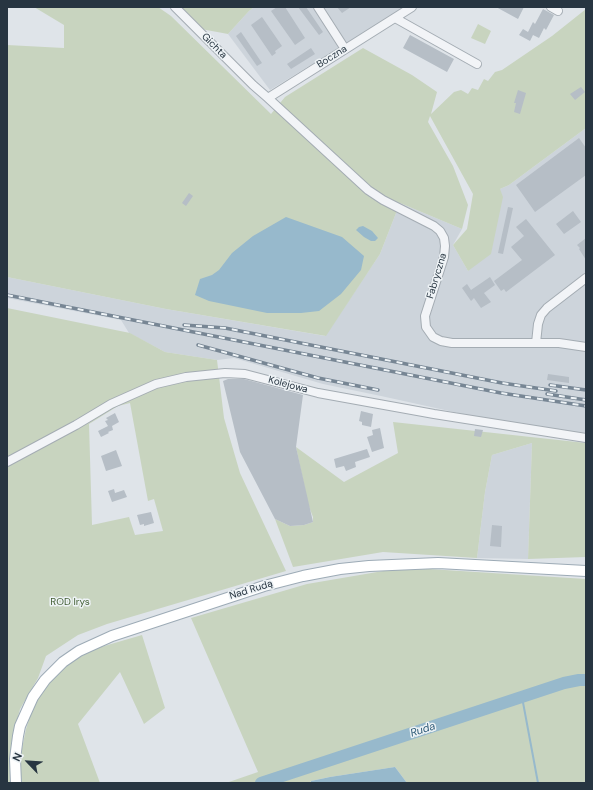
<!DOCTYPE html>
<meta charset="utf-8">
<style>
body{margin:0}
#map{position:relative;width:593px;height:790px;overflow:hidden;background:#dfe4e9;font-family:"DM Sans",sans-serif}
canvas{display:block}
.frame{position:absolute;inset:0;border:8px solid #273541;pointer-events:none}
.north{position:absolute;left:8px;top:742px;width:40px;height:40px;-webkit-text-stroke:3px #eef3f6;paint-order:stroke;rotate:295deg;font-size:11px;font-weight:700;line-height:16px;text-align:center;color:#273541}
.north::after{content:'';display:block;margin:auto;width:14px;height:18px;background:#273541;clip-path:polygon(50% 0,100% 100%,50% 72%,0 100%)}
</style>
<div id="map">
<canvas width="593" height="790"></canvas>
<div class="frame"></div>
<div class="north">N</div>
</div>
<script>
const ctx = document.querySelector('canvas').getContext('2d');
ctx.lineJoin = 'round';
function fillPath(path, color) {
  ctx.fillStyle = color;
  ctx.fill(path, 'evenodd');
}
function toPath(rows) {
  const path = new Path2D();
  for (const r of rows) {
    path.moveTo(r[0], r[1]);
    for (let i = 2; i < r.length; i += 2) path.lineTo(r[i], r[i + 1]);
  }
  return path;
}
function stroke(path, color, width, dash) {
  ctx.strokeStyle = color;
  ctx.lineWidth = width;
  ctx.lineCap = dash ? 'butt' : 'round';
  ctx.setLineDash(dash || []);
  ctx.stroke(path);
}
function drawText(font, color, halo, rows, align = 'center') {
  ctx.font = font + ' "DM Sans",sans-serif';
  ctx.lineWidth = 3;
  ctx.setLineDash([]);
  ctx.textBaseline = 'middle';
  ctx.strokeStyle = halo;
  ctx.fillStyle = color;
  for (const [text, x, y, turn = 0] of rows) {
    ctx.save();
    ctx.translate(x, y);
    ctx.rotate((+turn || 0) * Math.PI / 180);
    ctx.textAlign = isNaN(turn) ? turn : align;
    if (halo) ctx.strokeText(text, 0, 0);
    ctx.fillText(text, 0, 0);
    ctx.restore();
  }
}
const built = toPath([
 [254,7,405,7,270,90,228,34,249,11],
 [586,128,586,434,481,418,381,396,323,384,234,358,217,360,165,352,129,333,121,320,7,298,7,277,166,309,325,336,380,254,400,203,462,229,453,245,468,271,500,189,509,185],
 [532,443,528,559,477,558,485,492,492,455]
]);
const green = toPath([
 [34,7,158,7,171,16,271,114,285,97,363,48,412,75,437,92,431,114,454,92,461,90,468,94,472,88,478,90,484,79,488,81,495,72,502,70,552,36,586,9,586,128,509,185,500,189,503,197,491,254,468,271,453,245,467,229,473,194,430,116,428,122,453,166,468,205,462,229,400,203,380,254,326,336,166,309,7,277,7,45,64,48,64,25],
 [179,7,254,7,249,11,228,34,201,29],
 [478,24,491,31,485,44,471,38],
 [7,308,130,333,165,352,217,360,224,418,240,473,286,571,107,624,78,635,46,656,38,678,20,709,11,744,11,783,7,783],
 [130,403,148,501,154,499,163,531,135,535,129,517,92,525,89,424,118,406],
 [393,422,586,443,586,557,528,559,532,443,492,455,485,492,477,558,383,552,293,567,275,519,290,526,304,525,313,522,313,517,308,504,296,447,344,482,398,453],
 [429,569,586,579,586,783,407,783,395,767,330,777,311,781,310,783,226,783,258,772,191,618,307,584,389,570],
 [142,635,165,708,144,724,120,672,78,724,100,783,22,783,19,763,26,729,36,698,63,667,94,649]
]);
const water = toPath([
 [286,217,342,237,364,256,361,270,341,294,319,311,301,313,267,313,209,301,195,295,200,279,212,275,219,270,232,253,253,236],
 [363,226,372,231,378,238,375,241,371,241,364,237,356,230,359,227],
 [395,767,407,783,311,783,311,781,330,777]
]);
const stream = toPath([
 [522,697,538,783]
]);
const river = toPath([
 [261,783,564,683,579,680,586,680]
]);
const building = toPath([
 [277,7,285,7,305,38,295,45,271,11],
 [298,7,306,7,323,32,319,35],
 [337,7,351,7,342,13],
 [496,7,524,7,518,19],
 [543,9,554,15,546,30,544,28,539,38,533,35,530,41,519,35,523,29,528,32,533,22,535,24],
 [262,17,282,46,275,51,276,53,272,56,251,25],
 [241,32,262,63,257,66,236,36],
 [410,35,454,59,447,72,403,48],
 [311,48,315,54,291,69,287,64],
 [581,87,585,92,575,100,570,94],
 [518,90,526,93,520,114,514,112,516,103,514,103],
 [579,138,586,148,586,175,535,212,516,185],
 [189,193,193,196,186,206,182,203],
 [508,207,513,208,503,254,498,253],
 [573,211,581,222,564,234,556,224],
 [526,219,555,255,506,292,504,289,501,291,494,281,522,260,511,247,524,236,516,227],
 [586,238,586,260,579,249,580,248,577,245],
 [490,277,495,285,484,293,491,302,481,308,474,298,471,301,462,288,467,284,471,290],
 [548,374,569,377,569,383,547,380],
 [228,379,244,379,303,395,296,447,313,522,304,525,290,526,275,519,240,452,223,381],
 [361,411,373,414,371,427,362,425,362,422,359,421],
 [115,413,119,422,112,426,113,430,108,432,109,433,101,437,98,431,108,426,105,421,108,420,106,418],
 [380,428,384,448,372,452,367,437,373,435,372,430],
 [475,429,483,430,481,437,474,436],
 [367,449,370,457,355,462,356,467,346,471,344,466,336,468,334,459],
 [116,450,122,466,106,471,101,456],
 [114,489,115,493,124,490,127,497,112,502,108,491],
 [151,512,154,523,144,526,144,524,140,525,137,515],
 [492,525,502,526,501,547,490,546]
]);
const minor = toPath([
 [175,7,253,85,268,98,412,7],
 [318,7,345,49],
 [551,7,558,11],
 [395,18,477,64],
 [268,98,368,190,383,200,434,226,440,231,444,238,445,246,444,257,425,316,426,327,433,337,441,341,452,343,559,343,586,347],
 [536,343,538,324,541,315,547,308,586,278],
 [7,462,76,425,111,404,156,384,186,377,225,373,245,374,318,393,434,414,586,438]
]);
const major = toPath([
 [16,783,15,759,18,736,20,726,33,697,45,680,63,662,79,651,112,636,264,586,303,576,340,569,369,566,438,563,586,571]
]);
const rail = toPath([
 [7,295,501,393,586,406],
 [184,325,225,328,502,383,556,391],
 [198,345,318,378,378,390],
 [550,385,586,390],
 [547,394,586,400]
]);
const streetNames = [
 ["Gichta",214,46,45],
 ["Boczna",332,57,-32],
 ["Fabryczna",437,276,-73],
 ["Kolejowa",288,385,15],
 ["Nad Rudą",251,590,-17]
];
const parkNames = [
 ["ROD Irys",70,602]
];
const waterNames = [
 ["Ruda",423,730,-18]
];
fillPath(built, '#cdd4db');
fillPath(green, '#c8d4bf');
fillPath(water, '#97b9cc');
stroke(stream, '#97b9cc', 2);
stroke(river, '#97b9cc', 12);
fillPath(building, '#b6bec6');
stroke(minor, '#a4acb3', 10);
stroke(major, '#9dabb6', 12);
stroke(minor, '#f2f4f7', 8);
stroke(major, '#fff', 10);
stroke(rail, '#778694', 3.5);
stroke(rail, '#eef3f6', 2, [6]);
drawText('10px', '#273541', '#eef3f6', streetNames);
drawText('10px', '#425e33', '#eef3f6', parkNames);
drawText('italic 11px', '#2e5b78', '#eef3f6', waterNames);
</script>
